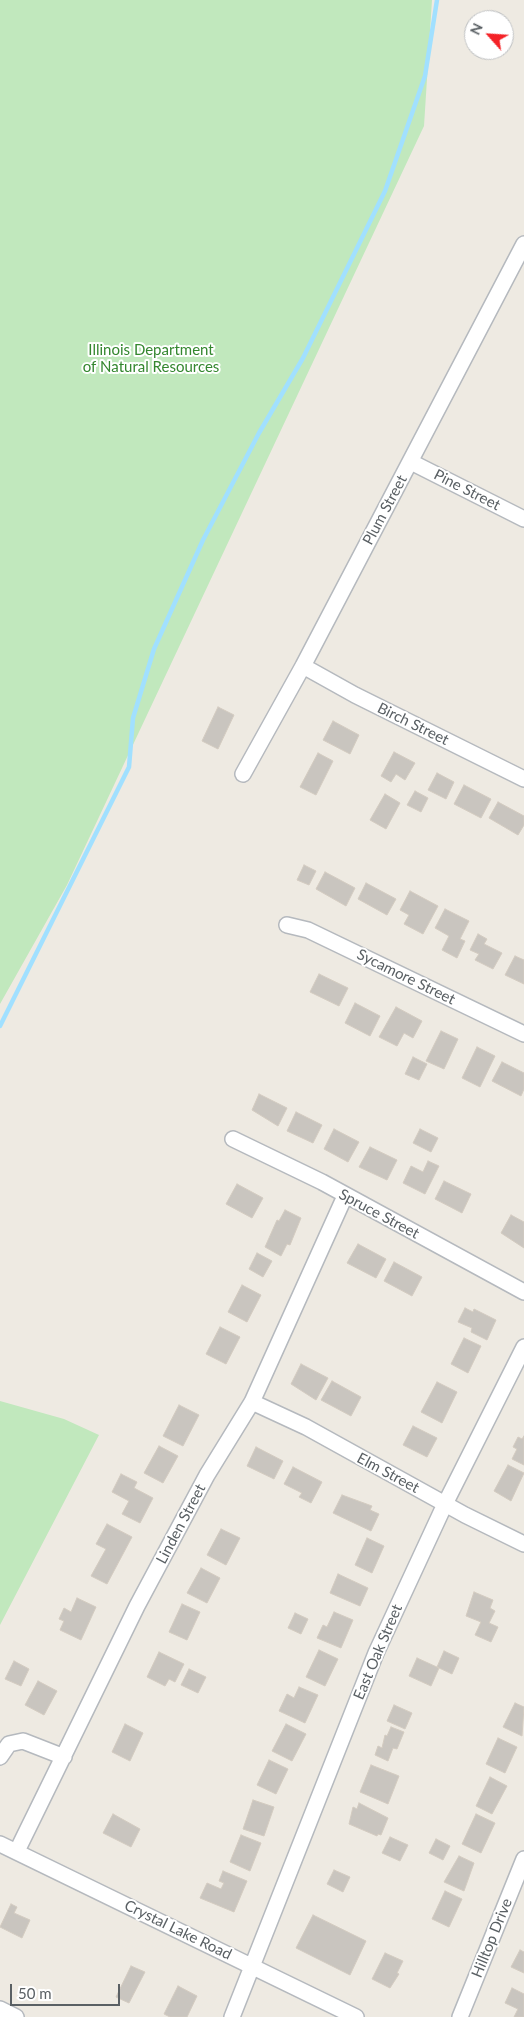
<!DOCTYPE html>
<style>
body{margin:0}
#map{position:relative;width:524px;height:2017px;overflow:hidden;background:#eeeae2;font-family:Lato,sans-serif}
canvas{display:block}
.north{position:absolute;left:464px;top:10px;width:50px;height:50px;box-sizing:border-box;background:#fff;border:1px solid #bdbfc1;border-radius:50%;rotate:296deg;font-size:14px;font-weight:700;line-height:20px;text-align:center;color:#5a6064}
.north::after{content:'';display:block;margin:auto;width:18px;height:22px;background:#f42227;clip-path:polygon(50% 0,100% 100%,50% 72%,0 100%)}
.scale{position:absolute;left:10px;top:1984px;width:110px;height:22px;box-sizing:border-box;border:2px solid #5a6064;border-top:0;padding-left:6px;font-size:15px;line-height:18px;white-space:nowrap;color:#5a6064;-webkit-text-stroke:4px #fff;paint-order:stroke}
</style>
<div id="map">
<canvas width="524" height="2017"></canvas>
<div class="north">N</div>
<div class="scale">50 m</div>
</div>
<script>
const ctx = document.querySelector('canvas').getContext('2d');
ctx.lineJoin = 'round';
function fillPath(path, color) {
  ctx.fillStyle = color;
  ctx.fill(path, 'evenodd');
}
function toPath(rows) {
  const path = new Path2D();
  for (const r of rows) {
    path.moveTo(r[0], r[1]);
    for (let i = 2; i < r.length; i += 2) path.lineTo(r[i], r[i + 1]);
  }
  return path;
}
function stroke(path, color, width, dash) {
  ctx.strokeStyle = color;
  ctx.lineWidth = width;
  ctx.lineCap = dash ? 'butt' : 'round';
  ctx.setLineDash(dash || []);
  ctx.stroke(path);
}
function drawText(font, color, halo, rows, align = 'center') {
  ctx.font = font + ' Lato,sans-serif';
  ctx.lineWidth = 4;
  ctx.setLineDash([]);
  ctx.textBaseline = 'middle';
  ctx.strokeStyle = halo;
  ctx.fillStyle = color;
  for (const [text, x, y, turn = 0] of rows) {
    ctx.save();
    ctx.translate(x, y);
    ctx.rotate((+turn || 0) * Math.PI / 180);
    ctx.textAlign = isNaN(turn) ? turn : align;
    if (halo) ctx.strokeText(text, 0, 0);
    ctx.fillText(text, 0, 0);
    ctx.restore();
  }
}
const green = toPath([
 [0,0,432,0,424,126,67,885,0,1004],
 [0,1401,64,1419,99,1435,0,1625]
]);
const stream = toPath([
 [0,1026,129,767,133,718,154,649,203,540,259,433,303,358,385,191,425,76,437,0]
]);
const building = toPath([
 [218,707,234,715,218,749,202,741,218,707],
 [333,721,359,735,350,754,323,740,333,721],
 [394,752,415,763,405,780,396,774,391,782,381,776,394,752],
 [318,753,333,761,316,795,300,787,318,753],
 [437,773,454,782,446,799,428,790,437,773],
 [464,785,491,799,481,818,454,804,464,785],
 [415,791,428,798,421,812,407,805,415,791],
 [385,794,400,803,386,829,370,820,385,794],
 [498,802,524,816,524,825,518,835,489,818,498,802],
 [304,865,316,871,309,885,297,880,304,865],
 [325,872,355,888,346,906,316,889,325,872],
 [366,883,396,899,387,915,358,899,366,883],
 [410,891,438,906,423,934,404,924,409,915,400,910,410,891],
 [445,909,469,921,460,939,465,941,457,958,442,950,449,936,435,928,445,909],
 [478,934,487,939,484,944,502,953,493,969,475,960,479,954,470,950,478,934],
 [515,956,524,960,524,984,505,975,515,956],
 [319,974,348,988,339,1006,310,992,319,974],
 [355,1003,380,1016,370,1036,345,1023,355,1003],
 [396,1007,422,1021,413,1038,404,1033,397,1046,379,1037,396,1007],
 [441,1031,458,1039,444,1069,426,1061,441,1031],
 [477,1047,495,1056,480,1087,462,1078,477,1047],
 [413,1057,427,1064,419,1080,405,1074,413,1057],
 [502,1062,524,1073,524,1089,521,1096,492,1081,502,1062],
 [259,1094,287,1108,278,1126,252,1110,259,1094],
 [296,1112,322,1125,313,1143,287,1131,296,1112],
 [334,1129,359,1142,348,1162,324,1149,334,1129],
 [420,1129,438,1138,431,1152,413,1143,420,1129],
 [370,1147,397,1160,387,1180,359,1167,370,1147],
 [428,1161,439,1166,425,1194,403,1183,411,1166,423,1172,428,1161],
 [444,1181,471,1194,462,1213,435,1199,444,1181],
 [237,1184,263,1198,252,1218,226,1204,237,1184],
 [285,1210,301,1218,290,1245,287,1244,281,1256,265,1247,277,1220,279,1221,285,1210],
 [511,1215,524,1222,524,1248,501,1233,511,1215],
 [358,1244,386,1259,376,1278,347,1263,358,1244],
 [257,1253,272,1261,263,1277,249,1269,257,1253],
 [394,1262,422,1277,412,1296,384,1281,394,1262],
 [242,1285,261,1295,247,1322,228,1312,242,1285],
 [465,1308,473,1312,474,1309,496,1320,487,1340,471,1332,472,1328,458,1322,465,1308],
 [220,1327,240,1337,226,1364,206,1354,220,1327],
 [464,1338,481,1346,468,1373,451,1364,464,1338],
 [301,1364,328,1378,316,1400,291,1384,301,1364],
 [332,1381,361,1397,351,1416,321,1400,332,1381],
 [437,1382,457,1392,442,1423,421,1412,437,1382],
 [179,1405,199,1415,183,1446,163,1436,179,1405],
 [413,1426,437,1438,427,1457,403,1445,413,1426],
 [524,1436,524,1465,512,1459,517,1449,513,1447,518,1437,522,1439,524,1436],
 [159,1446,178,1456,163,1483,144,1473,159,1446],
 [256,1447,283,1461,274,1479,247,1466,256,1447],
 [508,1465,524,1473,511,1501,494,1491,508,1465],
 [293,1467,322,1482,311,1503,299,1497,302,1493,284,1484,293,1467],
 [121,1474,137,1482,134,1488,153,1498,140,1523,122,1514,129,1501,112,1492,121,1474],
 [342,1495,372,1506,370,1510,379,1514,371,1531,333,1513,342,1495],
 [107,1524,132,1537,107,1584,91,1576,106,1549,96,1544,107,1524],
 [221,1529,240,1538,226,1565,207,1555,221,1529],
 [367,1538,384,1546,372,1573,355,1565,367,1538],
 [201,1568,220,1578,207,1603,187,1593,201,1568],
 [338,1574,368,1588,360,1606,330,1593,338,1574],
 [474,1592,493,1600,490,1608,495,1611,489,1623,498,1627,491,1642,475,1635,481,1622,466,1616,474,1592],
 [77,1598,96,1607,81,1640,60,1630,64,1621,59,1619,64,1608,71,1612,77,1598],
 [182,1604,200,1612,187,1640,169,1632,182,1604],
 [334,1612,353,1620,341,1648,317,1638,323,1625,327,1627,334,1612],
 [295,1613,308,1619,301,1634,288,1628,295,1613],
 [319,1650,338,1659,325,1686,306,1677,319,1650],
 [444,1651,459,1658,452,1674,437,1667,444,1651],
 [159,1652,184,1664,175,1682,169,1679,165,1686,147,1677,159,1652],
 [417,1658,439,1668,431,1686,409,1676,417,1658],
 [14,1661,29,1669,21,1686,5,1679,14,1661],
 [189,1669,206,1677,198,1693,181,1685,189,1669],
 [38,1681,57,1691,44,1715,25,1705,38,1681],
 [299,1687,318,1695,305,1723,279,1711,287,1694,294,1698,299,1687],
 [515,1703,524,1707,522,1736,503,1727,515,1703],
 [394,1705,412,1713,405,1729,387,1721,394,1705],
 [125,1724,143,1733,130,1761,112,1752,125,1724],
 [286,1724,306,1734,292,1761,272,1751,286,1724],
 [391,1727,404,1732,397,1749,393,1748,388,1761,375,1755,378,1746,382,1748,385,1735,387,1736,391,1727],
 [498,1738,517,1747,505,1773,486,1764,498,1738],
 [269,1760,288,1769,276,1794,257,1785,269,1760],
 [371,1765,399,1776,388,1804,360,1792,371,1765],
 [490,1777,507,1786,492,1814,476,1806,490,1777],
 [253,1800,274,1807,264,1836,243,1829,253,1800],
 [359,1803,388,1818,381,1835,378,1834,377,1836,349,1824,353,1807,357,1809,359,1803],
 [113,1814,140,1829,131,1847,103,1833,113,1814],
 [476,1814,495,1823,481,1853,462,1844,476,1814],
 [241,1835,261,1843,250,1871,230,1862,241,1835],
 [390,1837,408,1845,400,1861,382,1853,390,1837],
 [436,1839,450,1846,443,1860,429,1853,436,1839],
 [459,1856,474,1863,464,1891,444,1882,459,1856],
 [334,1870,350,1877,343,1892,327,1884,334,1870],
 [223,1871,247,1881,234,1912,200,1898,207,1883,221,1889,224,1883,219,1881,223,1871],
 [445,1891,462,1899,449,1927,432,1919,445,1891],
 [11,1904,17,1907,14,1913,30,1920,22,1938,0,1927,11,1904],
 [313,1915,366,1941,350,1975,296,1948,313,1915],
 [520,1950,524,1952,524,1973,511,1967,520,1950],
 [385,1953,403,1961,397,1973,399,1974,390,1988,372,1979,385,1953],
 [131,1966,145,1972,129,2003,116,1997,131,1966],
 [178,1986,197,1996,187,2017,170,2017,164,2014,178,1986],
 [512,1988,524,1994,524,2017,514,2017,518,2009,505,2003,512,1988]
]);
const minor = toPath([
 [411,462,524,519],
 [303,666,355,695,524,779],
 [243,774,303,666,524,244],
 [287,925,308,930,524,1034],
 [233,1139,322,1182,524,1292],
 [252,1402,306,1427,465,1515,524,1544],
 [0,1757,9,1744,23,1741,64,1757],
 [0,1844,356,2017],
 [17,1851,137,1606,207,1475,252,1402,345,1196],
 [0,2009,16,2017],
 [232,2017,376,1653,445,1504,524,1347],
 [460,2017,524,1859]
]);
const parkNames = [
 ["Illinois Department",151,350],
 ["of Natural Resources",151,367]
];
const streetNames = [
 ["Pine Street",467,490,27],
 ["Plum Street",385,510,-62],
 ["Birch Street",413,724,26],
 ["Sycamore Street",406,977,26],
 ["Spruce Street",379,1214,28],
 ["Elm Street",388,1473,28],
 ["Linden Street",181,1524,-62],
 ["East Oak Street",378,1652,-67],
 ["Crystal Lake Road",178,1930,26],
 ["Hilltop Drive",492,1938,-68]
];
fillPath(green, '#c1e8bd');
stroke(stream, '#a1e0ff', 4.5);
fillPath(building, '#c9c5bf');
stroke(building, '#d3cbc0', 1);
stroke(minor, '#b5b9be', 18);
stroke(minor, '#fff', 15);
drawText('15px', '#34872f', '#fff', parkNames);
drawText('15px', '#5a6064', '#fff', streetNames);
</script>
